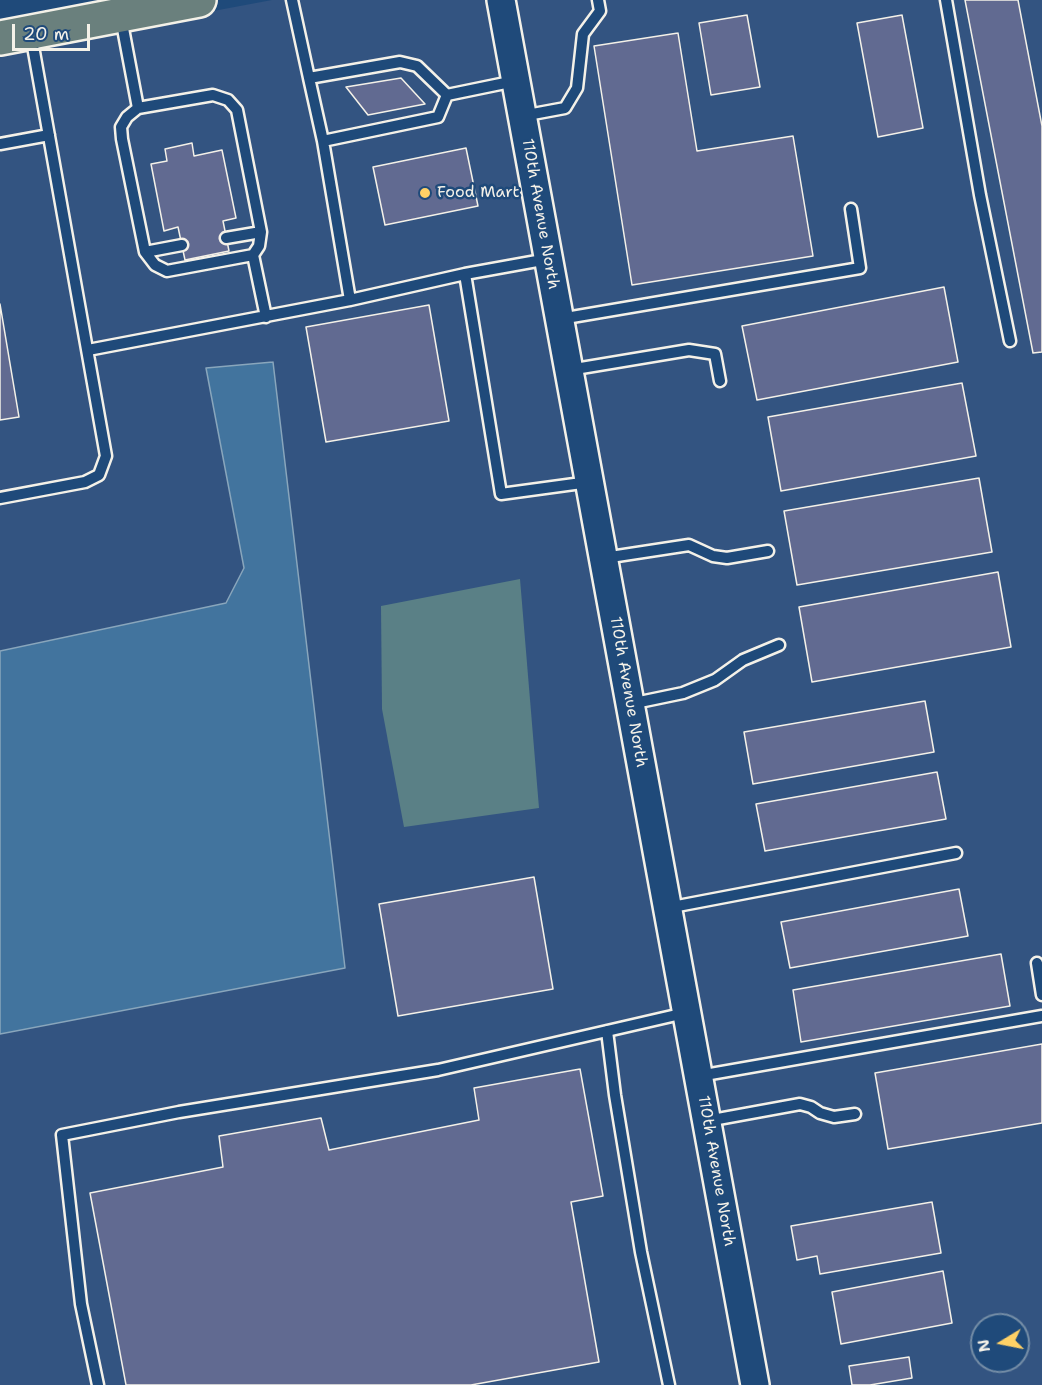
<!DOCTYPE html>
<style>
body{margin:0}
#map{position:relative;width:1042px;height:1385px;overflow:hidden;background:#1f4a7a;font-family:"Shantell Sans",sans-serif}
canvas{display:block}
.north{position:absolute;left:970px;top:1313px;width:60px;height:60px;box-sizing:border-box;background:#1f4a7a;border:2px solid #748da6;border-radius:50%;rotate:260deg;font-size:16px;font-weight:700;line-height:24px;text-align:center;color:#f4f1e8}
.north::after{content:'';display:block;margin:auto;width:21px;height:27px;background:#ffd166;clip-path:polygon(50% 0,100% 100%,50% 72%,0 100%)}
.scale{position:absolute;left:12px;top:24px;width:78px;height:27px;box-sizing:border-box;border:3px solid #f4f1e8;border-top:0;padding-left:8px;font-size:18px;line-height:21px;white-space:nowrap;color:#f4f1e8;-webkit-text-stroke:4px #1f4a7a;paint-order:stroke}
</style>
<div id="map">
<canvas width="1042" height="1385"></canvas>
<div class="north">N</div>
<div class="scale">20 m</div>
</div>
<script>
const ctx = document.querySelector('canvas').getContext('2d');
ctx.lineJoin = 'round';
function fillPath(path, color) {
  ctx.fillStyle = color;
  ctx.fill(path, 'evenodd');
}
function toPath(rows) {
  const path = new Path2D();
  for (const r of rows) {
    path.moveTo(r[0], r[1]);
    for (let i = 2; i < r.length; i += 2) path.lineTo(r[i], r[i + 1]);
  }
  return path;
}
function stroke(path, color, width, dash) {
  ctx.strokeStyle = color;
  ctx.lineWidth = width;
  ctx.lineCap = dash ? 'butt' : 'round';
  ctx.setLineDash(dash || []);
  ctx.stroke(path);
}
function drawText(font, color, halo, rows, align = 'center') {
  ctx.font = font + ' "Shantell Sans",sans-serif';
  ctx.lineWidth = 5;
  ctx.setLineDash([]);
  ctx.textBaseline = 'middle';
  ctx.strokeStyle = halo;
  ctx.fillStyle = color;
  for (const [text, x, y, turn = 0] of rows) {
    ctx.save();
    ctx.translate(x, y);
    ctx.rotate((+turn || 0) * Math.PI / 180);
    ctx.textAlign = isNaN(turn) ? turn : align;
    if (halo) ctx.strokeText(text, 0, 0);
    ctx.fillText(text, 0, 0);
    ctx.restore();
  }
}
const built = toPath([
 [272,0,485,0,740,1385,0,1385,0,1034,345,968,206,369,244,568,226,603,0,651,0,51],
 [516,0,1042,0,1042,1385,770,1385],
 [982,1325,1018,1325,1018,1361,982,1361]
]);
const green = toPath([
 [520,579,539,808,404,827,382,709,381,606]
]);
const water = toPath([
 [273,362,345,968,0,1034,0,651,226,603,244,568,206,368,273,362]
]);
const building = toPath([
 [965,0,1018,0,1042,126,1042,352,1033,353,965,0],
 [747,15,760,87,711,95,699,23,747,15],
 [902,15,923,128,878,137,857,23,902,15],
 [678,33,697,151,793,136,813,256,632,285,594,46,678,33],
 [401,78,425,104,368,115,346,87,401,78],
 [192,143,194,156,222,150,236,218,223,221,229,251,185,260,178,227,164,231,151,164,167,161,165,149,192,143],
 [466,148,478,206,385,225,373,167,466,148],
 [944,287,958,362,757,400,742,326,944,287],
 [0,304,19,417,0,420,0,304],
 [429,305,449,421,326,442,306,327,429,305],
 [962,383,976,456,781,491,768,417,962,383],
 [979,478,992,552,797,585,784,511,979,478],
 [998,572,1011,647,812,682,799,607,998,572],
 [925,701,934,752,753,784,744,732,925,701],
 [937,772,946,819,765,851,756,804,937,772],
 [534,877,553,989,398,1016,379,904,534,877],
 [959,889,968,936,790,968,781,922,959,889],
 [1001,954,1010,1006,801,1042,793,990,1001,954],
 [1042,1044,1042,1123,888,1149,875,1073,1042,1044],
 [580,1069,603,1196,571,1202,599,1362,471,1385,126,1385,90,1193,223,1167,219,1136,321,1118,329,1150,479,1120,474,1088,580,1069],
 [932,1202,941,1253,820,1274,817,1256,797,1260,791,1226,932,1202],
 [943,1271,952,1323,841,1344,832,1292,943,1271],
 [909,1357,912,1378,870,1385,852,1385,849,1366,909,1357]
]);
const service = toPath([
 [292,0,309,78,400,62,417,66,447,95,515,81],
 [946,0,980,195,1010,341],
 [121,18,138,108,127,117,121,127,122,139,145,252,155,265,167,271,253,255,259,246,261,232,237,110,228,100,213,95,138,108],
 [309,78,323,141,438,117,447,95],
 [522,116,565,108,577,88,583,34,600,11,598,0],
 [323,141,350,300,465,274,548,259],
 [0,144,49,135],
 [226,238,261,232],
 [145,252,182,245],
 [253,255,266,317],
 [465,274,501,494,589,482],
 [560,319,860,268,851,209],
 [88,350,350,300],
 [569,370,689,350,715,354,720,381],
 [0,498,85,482,99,475,106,456,31,35],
 [604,558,689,545,713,556,727,558,768,551],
 [630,704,683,693,715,680,743,660,779,645],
 [667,908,956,853],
 [1037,963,1042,995],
 [607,1031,615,1095,641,1252,669,1385],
 [699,1076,1042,1016],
 [707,1121,800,1104,811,1107,820,1113,834,1117,855,1114],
 [98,1385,81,1304,62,1135,179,1112,438,1070,685,1013]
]);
const tertiary = toPath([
 [501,0,755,1385]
]);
const primary = toPath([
 [0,38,199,0]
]);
const markers = [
 [425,193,6,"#ffd166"]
];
const poiNames = [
 ["Food Mart",437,193]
];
const streetNames = [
 ["110th Avenue North",540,214,80],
 ["110th Avenue North",628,692,80],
 ["110th Avenue North",716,1171,80]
];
fillPath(built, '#335481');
fillPath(green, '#5a8086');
fillPath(water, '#42749e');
stroke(water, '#89a6bc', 1.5);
fillPath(building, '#616a91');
stroke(building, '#f4f1e8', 1.5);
stroke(service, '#f4f1e8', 15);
stroke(tertiary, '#f4f1e8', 32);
stroke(primary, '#f4f1e8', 38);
stroke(service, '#1f4a7a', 10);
stroke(tertiary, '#1f4a7a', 27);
stroke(primary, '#6a807d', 33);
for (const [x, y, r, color] of markers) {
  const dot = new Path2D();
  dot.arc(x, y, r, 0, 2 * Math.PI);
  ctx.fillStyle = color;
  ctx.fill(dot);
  stroke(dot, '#1f4a7a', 2);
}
drawText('16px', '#f4f1e8', '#1f4a7a', poiNames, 'left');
drawText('16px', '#f4f1e8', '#1f4a7a', streetNames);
</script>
